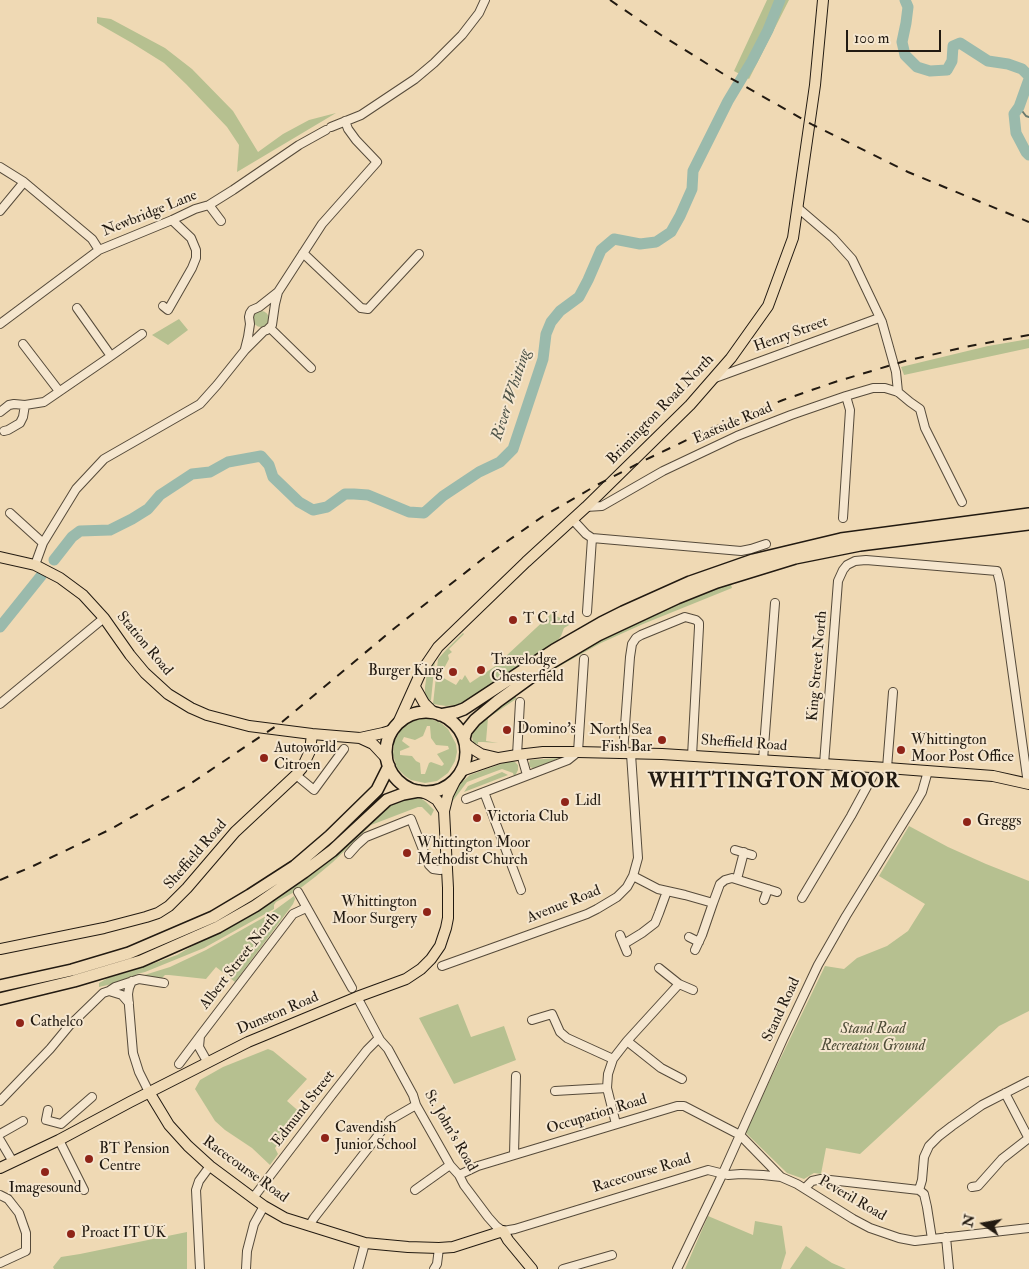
<!DOCTYPE html>
<style>
body{margin:0}
#map{position:relative;width:1029px;height:1269px;overflow:hidden;background:#efd9b4;font-family:"IM FELL Double Pica",serif}
canvas{display:block}
.north{position:absolute;left:959px;top:1199px;width:50px;height:50px;-webkit-text-stroke:4px #f5e6ce;paint-order:stroke;rotate:282deg;font-size:14px;font-weight:700;line-height:20px;text-align:center;color:#221a11}
.north::after{content:'';display:block;margin:auto;width:18px;height:22px;background:#221a11;clip-path:polygon(50% 0,100% 100%,50% 72%,0 100%)}
.scale{position:absolute;left:846px;top:30px;width:95px;height:22px;box-sizing:border-box;border:2px solid #221a11;border-top:0;padding-left:6px;font-size:15px;line-height:18px;white-space:nowrap;color:#221a11;-webkit-text-stroke:4px #f5e6ce;paint-order:stroke}
</style>
<div id="map">
<canvas width="1029" height="1269"></canvas>
<div class="north">N</div>
<div class="scale">100 m</div>
</div>
<script>
const ctx = document.querySelector('canvas').getContext('2d');
ctx.lineJoin = 'round';
function fillPath(path, color) {
  ctx.fillStyle = color;
  ctx.fill(path, 'evenodd');
}
function toPath(rows) {
  const path = new Path2D();
  for (const r of rows) {
    if (r.length === 3) {
      path.moveTo(r[0] + r[2], r[1]);
      path.arc(r[0], r[1], r[2], 0, 2 * Math.PI);
      continue;
    }
    path.moveTo(r[0], r[1]);
    for (let i = 2; i < r.length; i += 2) path.lineTo(r[i], r[i + 1]);
  }
  return path;
}
function stroke(path, color, width, dash) {
  ctx.strokeStyle = color;
  ctx.lineWidth = width;
  ctx.lineCap = dash ? 'butt' : 'round';
  ctx.setLineDash(dash || []);
  ctx.stroke(path);
}
function drawText(font, color, halo, rows, align = 'center') {
  ctx.font = font + ' "IM FELL Double Pica",serif';
  ctx.lineWidth = 4;
  ctx.setLineDash([]);
  ctx.textBaseline = 'middle';
  ctx.strokeStyle = halo;
  ctx.fillStyle = color;
  for (const [text, x, y, turn = 0] of rows) {
    ctx.save();
    ctx.translate(x, y);
    ctx.rotate((+turn || 0) * Math.PI / 180);
    ctx.textAlign = isNaN(turn) ? turn : align;
    if (halo) ctx.strokeText(text, 0, 0);
    ctx.fillText(text, 0, 0);
    ctx.restore();
  }
}
const green = toPath([
 [767,0,789,0,749,79,734,71],
 [97,17,111,19,165,48,192,69,233,111,258,152,283,134,309,120,336,113,237,172,239,145,227,127,186,84,164,63,132,43,97,23],
 [261,319,8],
 [179,319,188,330,168,345,152,335],
 [1029,339,1029,348,904,375,901,367,988,346],
 [730,581,732,588,643,624,601,643,558,667,525,687,516,694,516,699,488,718,486,741,498,743,483,742,478,742,478,744,473,743,472,736,474,729,513,693,623,625],
 [551,614,563,619,576,621,564,628,561,636,557,641,465,702,456,705,446,706,433,704,438,659,446,650,463,633,464,634,449,649,452,652,448,655,449,659,440,676,456,685,460,679,462,680,465,675,470,683,506,659,505,657],
 [435,660,431,700,429,701,427,699,425,694,425,687,427,673],
 [419,719,431,719,441,723,448,729,456,744,457,752,455,761,448,773,437,781,425,783,411,780,405,776,397,768,393,755,394,742,400,731,407,724],
 [427,726,430,726,431,738,436,745,448,746,449,749,437,754,444,764,442,766,431,762,429,763,425,774,421,774,420,763,416,761,412,756,400,755,400,751,410,747,402,741,404,737,415,740,423,736],
 [559,758,535,769,530,767,529,763,530,760],
 [509,761,515,762,518,765,518,770,515,776,514,776,513,773,502,769,467,782,452,802,454,793,459,785,470,775],
 [502,772,508,775,464,792,468,786],
 [409,797,422,799,426,802,434,810,431,816,422,807,418,807,371,825,333,862,315,877,298,890,276,902,274,905,274,909,265,914,204,948,145,972,137,974,129,980,99,987,99,983,108,978,138,969,177,955,251,912,390,804],
 [909,826,948,847,986,864,1029,881,1029,1011,999,1026,860,1154,826,1148,821,1174,814,1173,804,1179,787,1173,745,1132,825,966,844,969,857,958,887,946,908,931,925,904,879,876],
 [294,896,295,899,293,904,235,982,216,967,206,979,169,975,165,975,161,979,138,977,170,967,206,950,268,915],
 [458,1004,471,1037,504,1026,516,1060,454,1084,419,1018],
 [268,1049,273,1051,307,1079,287,1101,302,1114,296,1123,275,1148,278,1154,270,1165,252,1148,225,1130,215,1121,195,1089,200,1080,223,1067],
 [708,1216,753,1235,755,1221,782,1226,786,1253,781,1269,685,1269],
 [187,1232,187,1269,54,1269,53,1267,61,1257,80,1254],
 [806,1246,832,1263,846,1269,790,1269]
]);
const stream = toPath([
 [1019,107,1026,116,1029,117]
]);
const river = toPath([
 [905,0,908,7,906,23,902,42,905,55,917,67,930,71,947,70,952,61,953,46,960,43,988,61,1008,64,1022,69,1029,76],
 [1029,79,1019,107,1014,114,1016,133,1026,152,1029,155],
 [54,560,72,537,80,531,110,530,132,519,148,509,160,495,192,474,210,472,228,462,261,456,269,465,273,477,299,502,313,510,327,507,345,494,354,494,368,495,409,512,424,513,443,496,479,472,500,462,513,449,543,359,546,334,551,322,560,311,579,297,588,280,601,250,614,239,640,244,656,242,671,232,680,216,692,189,693,171,728,101,752,61,768,30,780,0],
 [0,627,41,576]
]);
const minor = toPath([
 [331,127,361,115,415,79,434,63,462,35,479,13,485,0],
 [0,167,24,182,92,239,99,250],
 [209,205,221,221],
 [798,208,833,238,852,259,882,322,896,372,898,392],
 [0,211,24,182],
 [303,253,361,308,368,309,419,254],
 [163,306,168,310,192,268,196,258,196,250,191,238,172,220],
 [77,308,111,356],
 [0,324,99,250,172,220,195,209,209,205,233,190,299,145,326,130],
 [270,328,311,368],
 [23,344,59,391],
 [245,349,248,337,250,324,249,317,250,313,252,310,259,307,278,292,322,224,377,162,356,140,348,129,345,121],
 [715,378,879,318],
 [0,412,9,405,14,404,25,405,44,402,111,356,142,334],
 [4,431,8,430,20,423,23,417,25,405],
 [586,507,602,506,663,471,737,436,791,415,846,396,873,388,885,388,898,392,910,402,920,409,925,428,962,502],
 [10,513,43,543],
 [843,518,850,410,846,396],
 [573,520,586,534,592,538,741,551,751,549,766,544],
 [35,565,43,543,76,489,104,459,200,404,217,385,245,350,264,331,267,330,272,325,275,304,278,292],
 [587,612,592,538],
 [0,704,104,618],
 [623,753,630,657,632,644,636,638,641,635,685,617,696,620,699,623,699,627,692,756],
 [521,754,527,775],
 [517,755,520,702],
 [763,760,775,603],
 [824,764,838,581,843,570,847,565,855,561,866,560,997,571,1000,583,1028,784],
 [887,768,893,692],
 [296,775,314,790,344,749],
 [484,792,521,890],
 [466,799,568,760,578,752,584,659],
 [735,850,752,855],
 [349,854,357,845,366,837,411,819,429,865,433,869,440,870,447,869],
 [633,876,658,889,685,895,713,903,720,884,725,880,732,878,777,892],
 [737,879,744,852],
 [298,892,352,988],
 [802,898,851,816,877,768],
 [764,900,768,889],
 [620,935,627,952],
 [689,937,699,942],
 [624,944,642,933,655,923,659,913,667,891],
 [695,950,702,935,713,903],
 [442,966,587,914,597,909,617,897,627,887,633,876,638,858,631,754],
 [659,968,679,984],
 [132,981,129,988,128,994,133,1053,139,1072,149,1092],
 [109,991,122,995,129,1003],
 [357,997,380,1040,388,1049,413,1095,416,1105,450,1165,459,1175,464,1185,488,1217,496,1226,503,1231,515,1229,708,1170,728,1175,741,1174,763,1175,781,1177,797,1184,853,1219,870,1228,899,1238,915,1241,1029,1228],
 [532,1020,552,1014,560,1032,567,1038,613,1059],
 [200,1036,199,1047,208,1063],
 [627,1041,661,1068,682,1079],
 [179,1064,200,1036,293,914,306,908],
 [555,1091,607,1088],
 [1005,1093,1029,1139],
 [0,1101,50,1049,69,1026,103,993,109,991,115,987,139,979,164,983],
 [48,1110,46,1120,61,1124,92,1097],
 [616,1124,607,1088,608,1074,613,1059,627,1041,679,984,693,990],
 [0,1134,23,1121],
 [0,1140,13,1162],
 [59,1140,84,1190],
 [514,1154,516,1076],
 [459,1175,478,1166,677,1106,684,1106,740,1135,781,1177],
 [972,1187,978,1186,1002,1159,1029,1138],
 [805,1188,812,1181,821,1179,919,1190],
 [415,1190,450,1165],
 [0,1195,8,1199,19,1213,26,1233,26,1251,0,1263],
 [253,1198,331,1096,367,1050,379,1038],
 [309,1226,314,1218,390,1120,416,1105],
 [946,1237,949,1269],
 [932,1239,927,1207,924,1194,919,1190,922,1180,924,1157,929,1146,939,1136,952,1126,982,1105,1029,1081],
 [200,1269,196,1190,199,1181,210,1166],
 [246,1269,247,1251,254,1224,264,1206],
 [358,1269,365,1243],
 [434,1269,437,1264,439,1248],
 [563,1269,612,1255],
 [677,1269,723,1173,783,1039,818,965,846,916,915,804,922,792,928,771]
]);
const major = toPath([
 [0,557,35,565,60,578,83,595,104,618,130,655,145,673,168,694,191,708,207,715,249,726,312,734,360,738,383,733,393,730],
 [415,687,424,703,434,713],
 [398,723,421,672,438,647,526,562,586,507,690,405,731,358,768,306,793,238,815,85,823,0],
 [360,738,373,744,387,759],
 [465,743,473,749,481,754,498,758],
 [461,771,499,758,517,755,543,752,578,752,662,754,887,768,993,776,1029,784],
 [422,792,429,795,437,800,444,811],
 [0,949,104,928,146,917,158,913,169,906,187,888,235,832,296,775,302,768,310,751,312,734],
 [149,1092,169,1125,188,1146,210,1166,253,1198,264,1206,285,1218,365,1243,408,1247,439,1248,453,1247,503,1231,508,1240,532,1269],
 [0,1168,59,1140,130,1102,248,1042,357,997,406,979,421,969,431,959,440,946,446,928,448,918,448,888,444,811,448,795,457,777]
]);
const highway = toPath([
 [426,752,40],
 [440,715,456,712,464,709,554,650,601,623,623,612,690,582,753,560,841,539,1029,514],
 [464,739,466,731,475,720,498,701,549,664,598,635,677,598,717,582,795,558,860,545,1029,524],
 [0,986,72,970,129,953,213,917,250,895,295,866,330,836,377,790,389,766],
 [0,999,74,981,141,961,218,927,255,906,304,872,332,851,387,800,403,794,419,791]
]);
const rail = toPath([
 [610,0,661,35,725,75,813,125,908,172,1029,222],
 [0,880,31,867,109,830,187,786,282,722,396,627,489,554,542,517,597,485,643,461,712,428,783,400,835,382,905,361,970,346,1029,335]
]);
const markers = [
 [513,620,5,"#8f2418"],
 [481,670,5,"#8f2418"],
 [453,672,5,"#8f2418"],
 [507,730,5,"#8f2418"],
 [662,740,5,"#8f2418"],
 [901,750,5,"#8f2418"],
 [264,758,5,"#8f2418"],
 [565,802,5,"#8f2418"],
 [477,818,5,"#8f2418"],
 [967,822,5,"#8f2418"],
 [407,853,5,"#8f2418"],
 [427,912,5,"#8f2418"],
 [20,1023,5,"#8f2418"],
 [325,1138,5,"#8f2418"],
 [89,1159,5,"#8f2418"],
 [45,1172,5,"#8f2418"],
 [71,1234,5,"#8f2418"]
];
const streetNames = [
 ["Newbridge Lane",150,214,-22],
 ["Henry Street",791,335,-20],
 ["Brimington Road North",661,410,-46],
 ["Eastside Road",733,424,-23],
 ["Station Road",144,644,50],
 ["King Street North",818,666,-85],
 ["Sheffield Road",744,744,4],
 ["Sheffield Road",196,855,-49],
 ["Avenue Road",564,905,-22],
 ["Albert Street North",240,961,-52],
 ["Stand Road",782,1010,-65],
 ["Dunston Road",278,1014,-23],
 ["Edmund Street",304,1109,-52],
 ["Occupation Road",597,1115,-17],
 ["St. John's Road",450,1131,60],
 ["Racecourse Road",245,1170,36],
 ["Racecourse Road",642,1174,-17],
 ["Peveril Road",852,1199,30]
];
const poiNames = [
 ["T C Ltd",523,620],
 ["Travelodge",491,661],
 ["Chesterfield",491,678],
 ["Burger King",443,672,"right"],
 ["Domino's",517,730],
 ["North Sea",652,731,"right"],
 ["Fish Bar",652,748,"right"],
 ["Whittington",911,741],
 ["Moor Post Office",911,758],
 ["Autoworld",274,749],
 ["Citroen",274,766],
 ["Lidl",575,802],
 ["Victoria Club",487,818],
 ["Greggs",977,822],
 ["Whittington Moor",417,844],
 ["Methodist Church",417,861],
 ["Whittington",417,903,"right"],
 ["Moor Surgery",417,920,"right"],
 ["Cathelco",30,1023],
 ["Cavendish",335,1129],
 ["Junior School",335,1146],
 ["BT Pension",99,1150],
 ["Centre",99,1167],
 ["Imagesound",45,1189,"center"],
 ["Proact IT UK",81,1234]
];
const parkNames = [
 ["Stand Road",873,1030],
 ["Recreation Ground",873,1047]
];
const waterNames = [
 ["River Whitting",512,395,-72]
];
const districtNames = [
 ["WHITTINGTON MOOR",774,783]
];
fillPath(green, '#b6c090');
stroke(stream, '#6a7a6e', 2);
stroke(river, '#9abaac', 11);
stroke(minor, '#554a3a', 10);
stroke(major, '#221a11', 12);
stroke(highway, '#221a11', 14);
stroke(minor, '#f5e6ce', 8);
stroke(major, '#efd9b4', 10);
stroke(highway, '#efd9b4', 11);
stroke(rail, '#221a11', 2, [9, 9]);
for (const [x, y, r, color] of markers) {
  const dot = new Path2D();
  dot.arc(x, y, r, 0, 2 * Math.PI);
  ctx.fillStyle = color;
  ctx.fill(dot);
  stroke(dot, '#f5e6ce', 2);
}
drawText('15px', '#221a11', '#f5e6ce', streetNames);
drawText('15px', '#221a11', '#f5e6ce', poiNames, 'left');
drawText('italic 15px', '#4e4c37', '#f5e6ce', parkNames);
drawText('italic 16px', '#4c5247', '#f5e6ce', waterNames);
ctx.letterSpacing = '1px';
drawText('bold 20px', '#221a11', '#f5e6ce', districtNames);
ctx.letterSpacing = '0px';
</script>
